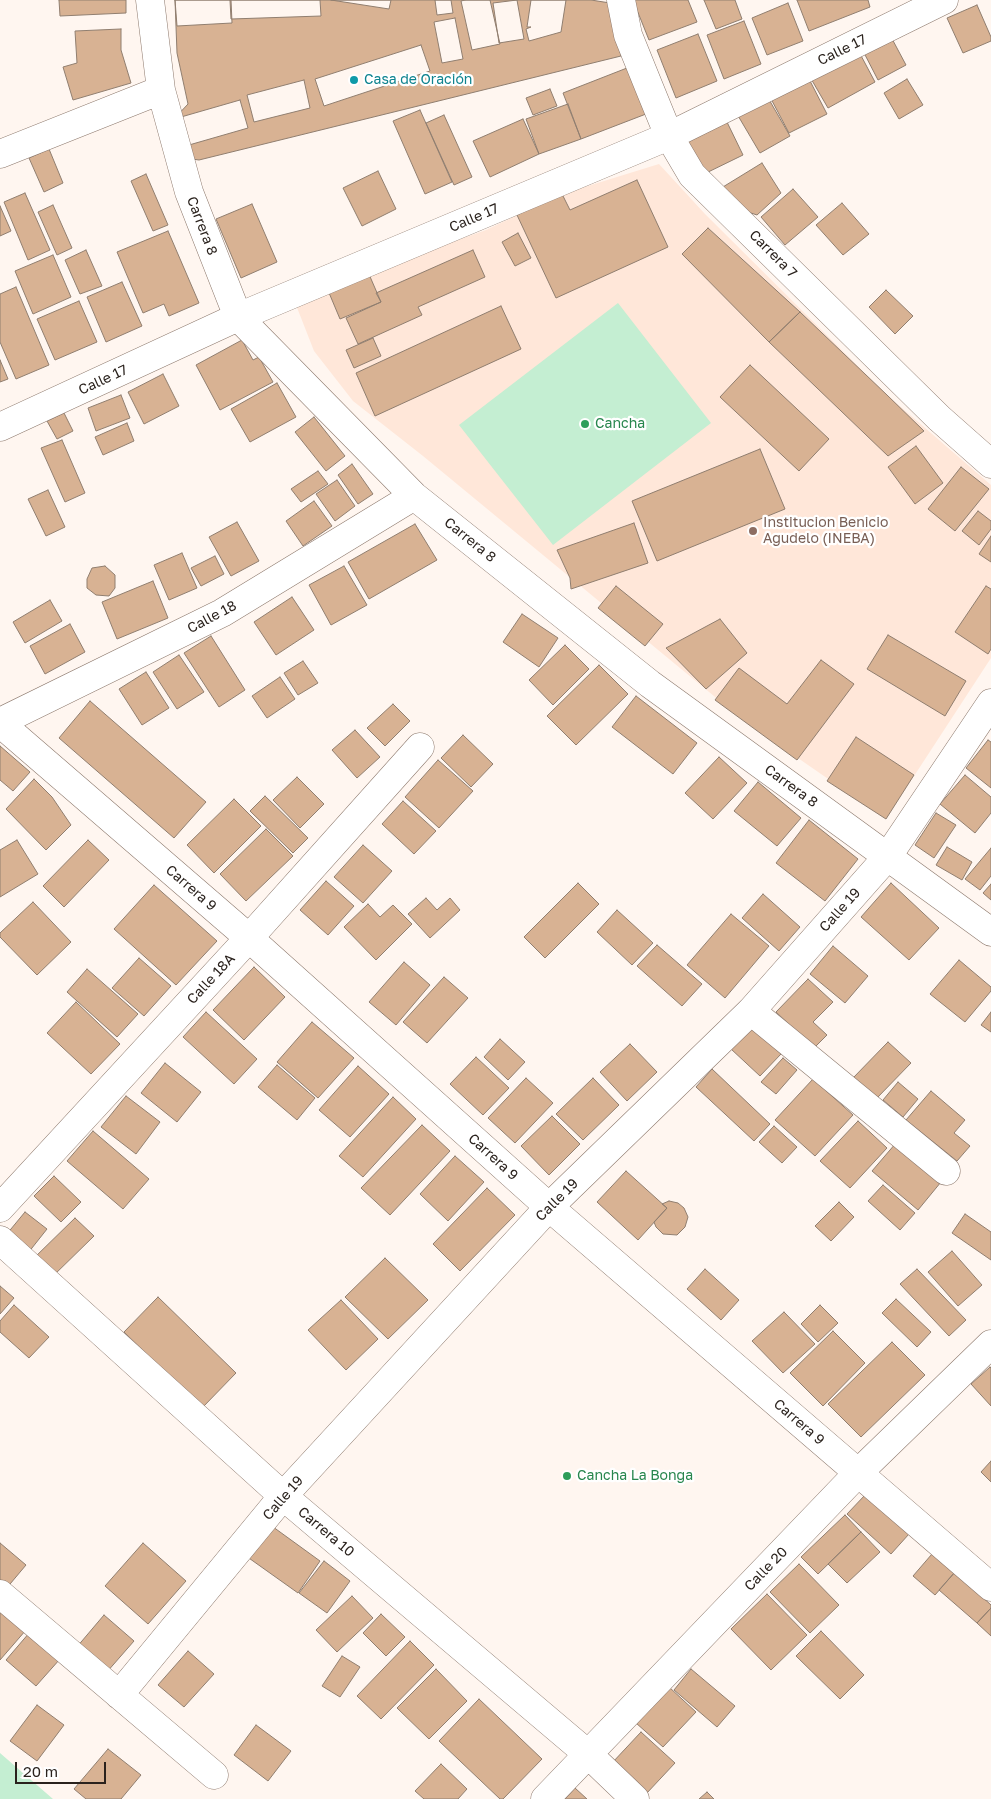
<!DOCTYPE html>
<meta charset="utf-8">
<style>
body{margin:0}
#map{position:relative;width:991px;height:1799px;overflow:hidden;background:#fff6f0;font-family:"Golos Text",sans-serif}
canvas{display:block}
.scale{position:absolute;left:15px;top:1762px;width:91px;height:22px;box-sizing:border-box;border:2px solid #2a221d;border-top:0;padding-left:6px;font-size:15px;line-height:18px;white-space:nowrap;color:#2a221d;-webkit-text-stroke:4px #fff;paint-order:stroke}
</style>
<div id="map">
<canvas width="991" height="1799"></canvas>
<div class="scale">20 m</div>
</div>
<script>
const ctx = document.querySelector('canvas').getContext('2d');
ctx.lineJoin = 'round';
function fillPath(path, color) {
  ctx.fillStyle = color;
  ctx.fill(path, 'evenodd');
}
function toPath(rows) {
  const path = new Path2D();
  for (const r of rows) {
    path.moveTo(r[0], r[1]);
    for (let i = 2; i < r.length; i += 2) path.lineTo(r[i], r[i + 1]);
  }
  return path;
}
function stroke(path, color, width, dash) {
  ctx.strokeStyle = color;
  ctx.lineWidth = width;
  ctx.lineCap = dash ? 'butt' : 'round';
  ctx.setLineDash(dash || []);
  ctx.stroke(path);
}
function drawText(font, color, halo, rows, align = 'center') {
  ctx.font = font + ' "Golos Text",sans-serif';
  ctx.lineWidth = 4.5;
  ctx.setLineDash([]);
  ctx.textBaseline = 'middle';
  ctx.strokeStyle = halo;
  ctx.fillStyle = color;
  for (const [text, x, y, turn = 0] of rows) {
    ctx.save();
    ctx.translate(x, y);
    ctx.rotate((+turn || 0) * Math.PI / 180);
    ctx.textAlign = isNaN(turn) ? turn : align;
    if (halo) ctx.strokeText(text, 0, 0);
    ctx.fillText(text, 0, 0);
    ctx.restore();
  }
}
const built = toPath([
 [659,164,705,214,887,395,991,485,991,658,886,819,743,720,423,456,353,401,314,351,296,305,368,272,486,230,562,194]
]);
const green = toPath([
 [618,303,711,423,553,545,459,425],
 [0,1753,53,1799,0,1799]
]);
const building = toPath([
 [59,0,126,0,126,13,60,16,59,0],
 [175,0,231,0,232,23,177,26,175,0],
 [175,0,591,0,610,3,621,56,199,160,192,159,174,119,188,104,177,53,175,0],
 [230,0,320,0,321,16,231,19,230,0],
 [331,0,391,0,389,9,331,0],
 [435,0,451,0,453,13,437,15,435,0],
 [465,0,490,0,500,44,472,50,461,1,465,0],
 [517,0,524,39,499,43,493,3,517,0],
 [531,0,566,0,561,32,529,41,526,29,531,27,527,27,531,0],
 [633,0,688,0,697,22,649,40,633,0],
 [704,0,735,0,742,19,716,29,704,0],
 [797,0,868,0,870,7,809,31,797,0],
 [788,3,803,41,767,55,752,18,788,3],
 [977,5,991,37,991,41,963,53,947,18,977,5],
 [455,18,463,59,442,63,434,22,455,18],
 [744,21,761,64,724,79,707,35,744,21],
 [121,29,121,50,131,83,73,100,63,67,77,63,75,31,121,29],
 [698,34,717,81,676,98,657,50,698,34],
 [890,35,906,65,878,80,862,49,890,35],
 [421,45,430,71,324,106,315,79,421,45],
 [858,50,875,82,828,108,810,77,858,50],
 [627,68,646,114,581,139,563,93,627,68],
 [808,77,827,114,789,133,770,97,808,77],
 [907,79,923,105,899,119,884,93,907,79],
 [304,80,310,108,254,122,247,95,304,80],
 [550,89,557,106,533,115,526,98,550,89],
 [767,96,790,136,760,153,737,114,767,96],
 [240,100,248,128,189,145,181,117,240,100],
 [568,104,581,139,539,154,526,119,568,104],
 [420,110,452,182,425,194,393,121,420,110],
 [444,115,472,177,454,185,426,123,444,115],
 [523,119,539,154,490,177,473,141,523,119],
 [726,120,743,155,702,175,685,139,726,120],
 [49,149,63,183,44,192,29,158,49,149],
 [762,163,781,193,757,215,733,207,718,190,762,163],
 [378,171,396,209,362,226,343,188,378,171],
 [146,174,168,225,153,231,131,181,146,174],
 [637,180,668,247,556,298,517,215,562,194,570,210,637,180],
 [793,189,818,217,785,245,761,217,793,189],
 [25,193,50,250,28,260,4,202,25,193],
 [842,203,869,234,843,255,816,225,842,203],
 [252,204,277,262,241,278,216,219,252,204],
 [53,205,72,248,57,255,38,212,53,205],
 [0,206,11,231,0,236,0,206],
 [708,228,800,312,769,342,682,254,708,228],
 [168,231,199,303,169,316,164,304,143,313,117,252,168,231],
 [518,233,531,258,515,266,502,242,518,233],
 [86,250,102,286,80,294,65,260,86,250],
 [473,250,485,277,418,307,422,315,358,344,346,318,381,302,376,293,473,250],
 [53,255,71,297,33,314,15,271,53,255],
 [368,272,381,302,340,319,327,288,368,272],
 [122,282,142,326,106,342,87,297,122,282],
 [16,287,49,365,16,379,0,342,0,294,16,287],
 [886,290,913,316,895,334,869,307,886,290],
 [79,301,97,342,55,360,37,319,79,301],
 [501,306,521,349,375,416,356,373,501,306],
 [800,312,887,395,924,431,888,456,769,342,800,312],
 [373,338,381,356,354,368,346,350,373,338],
 [242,340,253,360,259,357,273,382,220,410,196,365,242,340],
 [0,360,8,379,0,382,0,360],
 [750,365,829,439,799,471,720,397,750,365],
 [163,374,179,406,144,424,128,392,163,374],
 [277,383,296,417,250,442,231,409,277,383],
 [121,395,130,418,96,431,88,408,121,395],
 [64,413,73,431,57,439,47,421,64,413],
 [314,417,345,456,326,471,295,432,314,417],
 [127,423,134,441,103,455,95,437,127,423],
 [62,440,85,493,65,502,41,448,62,440],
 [916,446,943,483,915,504,888,467,916,446],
 [760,449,785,509,657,561,632,501,760,449],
 [352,464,373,494,358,504,338,475,352,464],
 [961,467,989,489,955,531,928,509,961,467],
 [318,471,328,484,301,502,291,489,318,471],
 [337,480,355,506,335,521,316,494,337,480],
 [48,490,65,527,46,536,28,499,48,490],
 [314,501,332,526,303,546,286,521,314,501],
 [978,511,991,521,991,529,979,545,962,531,978,511],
 [237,522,259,561,231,576,209,537,237,522],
 [634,523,648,563,571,589,570,578,557,550,634,523],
 [415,524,437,560,369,599,348,562,415,524],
 [991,536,991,562,979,554,991,536],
 [182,553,197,588,169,600,154,565,182,553],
 [215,556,224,574,201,586,191,568,215,556],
 [105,566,115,575,115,588,109,596,96,595,87,588,87,579,92,568,105,566],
 [344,566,367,605,331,625,309,585,344,566],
 [153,581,168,618,117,639,102,602,153,581],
 [616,586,663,624,645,646,598,608,616,586],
 [986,586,991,589,991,649,988,654,955,632,986,586],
 [292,597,314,630,276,655,254,622,292,597],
 [50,600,62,621,25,643,13,622,50,600],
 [522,614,558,638,539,667,503,642,522,614],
 [720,619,747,653,706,689,666,648,720,619],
 [70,624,85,652,45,674,30,646,70,624],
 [888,635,966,681,945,716,867,669,888,635],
 [211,636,245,690,219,707,184,653,211,636],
 [565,645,589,669,553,705,529,680,565,645],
 [179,655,204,692,177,709,153,672,179,655],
 [821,660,854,684,797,760,715,700,739,668,787,704,821,660],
 [303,661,318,683,298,695,284,673,303,661],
 [599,665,628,694,576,745,547,716,599,665],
 [146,672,169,708,142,725,119,689,146,672],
 [280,677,295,699,267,718,252,696,280,677],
 [636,696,697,743,673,774,612,727,636,696],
 [90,701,206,802,174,838,59,738,90,701],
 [393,704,410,721,385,746,367,728,393,704],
 [355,730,380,757,357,778,332,750,355,730],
 [463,735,493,764,471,787,441,758,463,735],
 [856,737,914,775,886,819,827,781,856,737],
 [988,740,991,742,991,788,966,768,988,740],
 [0,746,30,772,13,791,0,780,0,746],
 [719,757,747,783,713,819,685,793,719,757],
 [438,760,473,791,439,828,405,797,438,760],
 [965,775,991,797,991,813,975,833,940,804,965,775],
 [297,777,324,804,300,828,273,800,297,777],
 [34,779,52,797,71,825,46,850,6,809,34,779],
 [758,782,801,818,777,846,734,811,758,782],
 [265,796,308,838,293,853,250,811,265,796],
 [234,799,261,826,214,873,187,845,234,799],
 [403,801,436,831,414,854,382,824,403,801],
 [936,813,956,825,934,858,915,845,936,813],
 [809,820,858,859,825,901,776,863,809,820],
 [266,829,293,856,246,901,220,874,266,829],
 [17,840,38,874,0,897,0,850,17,840],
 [88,840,109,860,64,907,43,886,88,840],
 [363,845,392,871,363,903,334,877,363,845],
 [947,847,972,862,962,880,936,865,947,847],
 [991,848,991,876,980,890,965,879,991,848],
 [326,881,354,906,328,935,300,910,326,881],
 [578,883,599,904,545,958,524,937,578,883],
 [891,883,939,928,909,960,861,917,891,883],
 [991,884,991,900,983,893,991,884],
 [154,885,217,941,176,985,114,929,154,885],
 [763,894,800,927,779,951,742,918,763,894],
 [426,898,437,910,450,898,460,910,430,938,408,914,426,898],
 [33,902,71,942,37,975,0,937,0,933,33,902],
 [368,904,380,917,393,905,412,924,376,960,344,927,368,904],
 [617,910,653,943,632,965,597,932,617,910],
 [731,914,769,946,725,998,687,965,731,914],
 [657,945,702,984,682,1006,637,966,657,945],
 [833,946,868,976,845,1003,810,974,833,946],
 [139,958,171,986,144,1016,112,988,139,958],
 [959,960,991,987,991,991,965,1022,930,994,959,960],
 [404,962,430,985,396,1025,369,1002,404,962],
 [254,967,285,997,244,1040,213,1010,254,967],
 [87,969,138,1014,117,1037,67,992,87,969],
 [444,977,468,998,427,1043,403,1022,444,977],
 [808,979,833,1002,813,1022,827,1035,814,1048,776,1012,808,979],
 [76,1002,120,1044,91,1074,47,1033,76,1002],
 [206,1012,257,1059,234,1084,183,1037,206,1012],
 [991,1012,991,1032,981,1025,991,1012],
 [312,1022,354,1058,318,1098,277,1062,312,1022],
 [753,1027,781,1054,760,1076,731,1049,753,1027],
 [500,1039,525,1062,508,1080,484,1057,500,1039],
 [888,1042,911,1063,876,1099,853,1078,888,1042],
 [630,1044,657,1072,627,1101,600,1072,630,1044],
 [476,1057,509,1088,483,1115,450,1084,476,1057],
 [783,1058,797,1070,776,1094,761,1082,783,1058],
 [165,1063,201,1092,177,1122,141,1093,165,1063],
 [277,1065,315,1098,297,1120,258,1087,277,1065],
 [358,1066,389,1094,350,1137,319,1110,358,1066],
 [712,1069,770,1124,754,1141,696,1087,712,1069],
 [526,1078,553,1103,515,1143,488,1118,526,1078],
 [593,1078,619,1105,583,1140,556,1114,593,1078],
 [813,1079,853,1115,815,1156,775,1120,813,1079],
 [898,1082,918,1099,903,1117,883,1100,898,1082],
 [931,1091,965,1120,954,1133,970,1146,957,1161,906,1120,931,1091],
 [126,1096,160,1122,136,1154,101,1127,126,1096],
 [393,1097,416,1119,363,1177,339,1156,393,1097],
 [552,1116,580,1144,549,1175,521,1146,552,1116],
 [858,1121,887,1148,850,1188,820,1161,858,1121],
 [422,1125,450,1151,390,1215,361,1188,422,1125],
 [774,1126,797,1147,782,1163,759,1142,774,1126],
 [93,1131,149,1179,123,1209,67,1161,93,1131],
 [896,1143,941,1182,918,1210,872,1171,896,1143],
 [455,1156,484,1182,448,1221,420,1194,455,1156],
 [626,1171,667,1208,638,1240,597,1202,626,1171],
 [54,1176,81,1202,61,1222,34,1196,54,1176],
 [883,1185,915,1213,900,1230,868,1201,883,1185],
 [487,1188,515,1215,460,1271,433,1244,487,1188],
 [669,1201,678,1203,684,1208,688,1217,685,1227,677,1235,663,1234,656,1227,654,1222,667,1208,662,1204,669,1201],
 [839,1202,854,1217,831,1241,815,1226,839,1202],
 [25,1212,47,1229,28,1253,6,1235,25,1212],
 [965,1214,991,1232,991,1260,952,1233,965,1214],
 [75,1218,94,1236,51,1278,33,1259,75,1218],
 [952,1251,982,1285,958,1306,928,1272,952,1251],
 [385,1258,428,1300,388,1339,345,1297,385,1258],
 [705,1269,739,1300,721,1320,687,1289,705,1269],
 [917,1269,966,1320,949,1336,900,1284,917,1269],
 [0,1286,14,1298,0,1314,0,1286],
 [158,1297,236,1373,202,1408,124,1332,158,1297],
 [896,1299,931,1332,917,1347,882,1313,896,1299],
 [341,1300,378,1339,346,1370,308,1330,341,1300],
 [14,1305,49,1337,29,1358,0,1332,0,1321,14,1305],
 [820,1305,838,1323,818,1342,801,1324,820,1305],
 [784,1312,815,1344,783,1373,752,1341,784,1312],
 [833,1331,865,1363,823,1406,790,1373,833,1331],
 [892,1342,925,1375,861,1437,828,1404,892,1342],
 [990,1367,991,1368,991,1406,971,1384,990,1367],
 [991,1461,991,1482,981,1472,991,1461],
 [866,1494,909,1534,891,1554,847,1514,866,1494],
 [845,1515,861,1532,818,1574,801,1557,845,1515],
 [269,1524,320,1561,298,1593,246,1556,269,1524],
 [861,1532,880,1552,847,1583,828,1564,861,1532],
 [0,1543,26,1565,5,1590,0,1586,0,1543],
 [143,1543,186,1581,148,1624,105,1586,143,1543],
 [932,1554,955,1572,935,1595,913,1576,932,1554],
 [324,1561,350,1581,327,1613,299,1593,324,1561],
 [799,1564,839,1605,810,1633,770,1592,799,1564],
 [955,1572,991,1605,991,1608,977,1623,939,1590,955,1572],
 [767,1594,807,1635,771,1670,731,1629,767,1594],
 [352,1596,373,1618,337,1652,316,1630,352,1596],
 [0,1608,26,1630,0,1660,0,1608],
 [991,1608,991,1636,977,1623,991,1608],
 [381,1614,405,1637,386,1656,363,1633,381,1614],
 [104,1615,134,1641,106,1673,76,1648,104,1615],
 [821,1631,864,1675,840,1699,796,1656,821,1631],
 [30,1632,60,1659,36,1686,6,1660,30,1632],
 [410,1641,434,1665,381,1719,357,1696,410,1641],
 [188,1651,214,1674,184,1707,158,1685,188,1651],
 [342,1656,360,1667,340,1697,322,1686,342,1656],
 [436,1669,467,1701,429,1739,397,1708,436,1669],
 [691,1669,735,1706,717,1727,674,1690,691,1669],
 [669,1687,696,1712,663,1747,636,1723,669,1687],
 [479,1699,542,1759,503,1799,500,1799,439,1741,479,1699],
 [37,1705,64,1725,37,1761,10,1741,37,1705],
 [256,1725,291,1751,268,1781,234,1755,256,1725],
 [641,1732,675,1763,646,1794,612,1763,641,1732],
 [108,1749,141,1775,121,1799,86,1799,74,1789,108,1749],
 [441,1764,467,1789,458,1799,424,1799,415,1791,441,1764],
 [575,1788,587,1799,565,1799,575,1788],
 [707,1792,714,1799,699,1799,707,1792]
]);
const street = toPath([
 [150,0,161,90,189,192,238,317,414,496,650,684,991,932],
 [621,0,628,35,649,87,669,136,692,175,939,418,991,464],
 [0,154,161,90],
 [0,427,238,317,669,136,944,0],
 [0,722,222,613,414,496],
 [0,723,249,938,549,1207,991,1587],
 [751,1011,946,1171],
 [0,1208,249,938,420,747],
 [0,1240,283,1496,589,1755,635,1799],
 [0,1594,214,1775],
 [119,1695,283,1496,549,1207,751,1011,888,856,991,703],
 [545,1799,858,1473,991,1344]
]);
const markers = [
 [354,80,5,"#0f9aa8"],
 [585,424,5,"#2e9e5b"],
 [753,531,5,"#8d6e63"],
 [567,1476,5,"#2e9e5b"]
];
const streetNames = [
 ["Calle 17",842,50,-26],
 ["Calle 17",474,218,-23],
 ["Carrera 8",202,226,69],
 ["Carrera 7",773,254,45],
 ["Calle 17",103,380,-25],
 ["Carrera 8",470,540,39],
 ["Calle 18",212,617,-28],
 ["Carrera 8",791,786,36],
 ["Carrera 9",191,888,41],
 ["Calle 19",840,910,-48],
 ["Calle 18A",211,979,-47],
 ["Carrera 9",493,1157,42],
 ["Calle 19",557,1200,-45],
 ["Carrera 9",799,1422,41],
 ["Calle 19",283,1498,-49],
 ["Carrera 10",326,1532,40],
 ["Calle 20",766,1569,-46]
];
const cultureNames = [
 ["Casa de Oración",364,80]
];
const leisureNames = [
 ["Cancha",595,424],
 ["Cancha La Bonga",577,1476]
];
const educationNames = [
 ["Institucion Benicio",763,523],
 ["Agudelo (INEBA)",763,539]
];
fillPath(built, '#ffe7d9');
fillPath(green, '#c4eed2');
fillPath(building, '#d8b293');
stroke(building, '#907e6f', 1);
stroke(street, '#8c786c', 29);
stroke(street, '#fff', 28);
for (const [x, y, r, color] of markers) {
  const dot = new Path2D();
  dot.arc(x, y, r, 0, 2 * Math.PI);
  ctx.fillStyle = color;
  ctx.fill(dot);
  stroke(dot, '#fff', 2);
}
drawText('14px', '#2a221d', '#fff', streetNames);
drawText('14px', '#0d838f', '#fff', cultureNames, 'left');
drawText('14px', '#27864d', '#fff', leisureNames, 'left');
drawText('14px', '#785e54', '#fff', educationNames, 'left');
</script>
